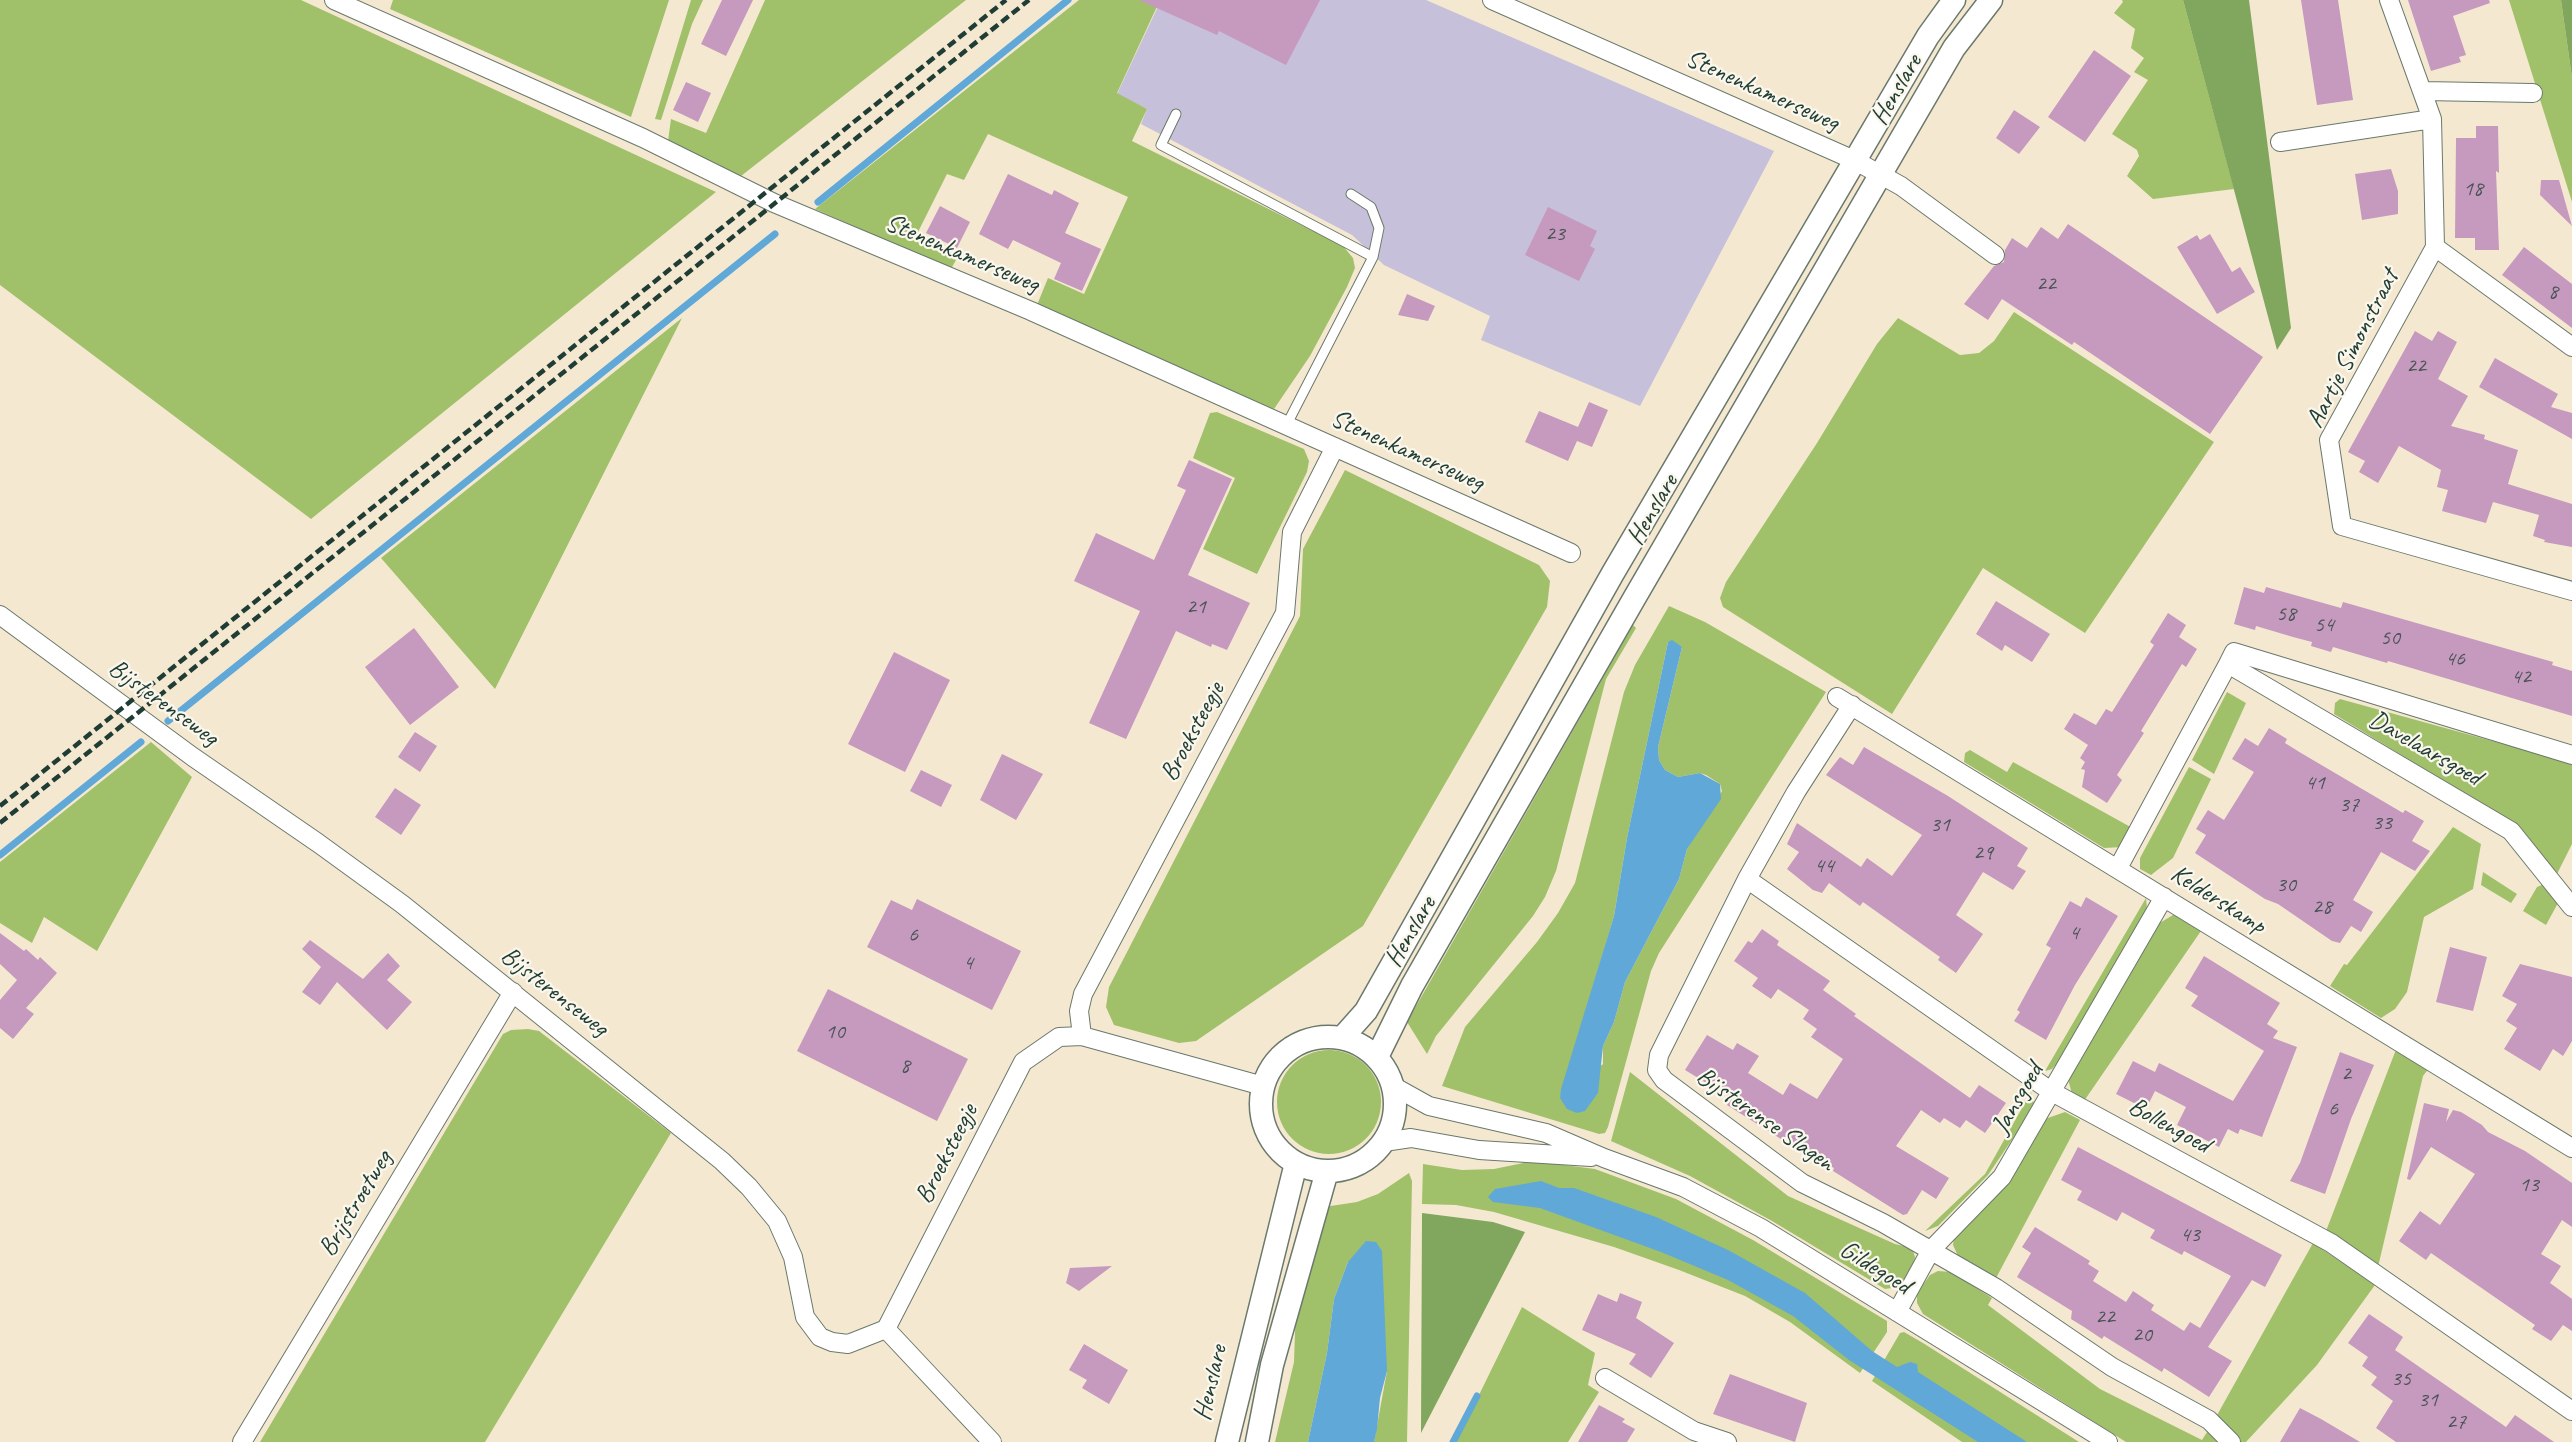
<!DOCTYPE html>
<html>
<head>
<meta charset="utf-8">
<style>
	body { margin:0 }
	canvas { display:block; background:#f5e8d1 }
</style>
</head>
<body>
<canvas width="2572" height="1442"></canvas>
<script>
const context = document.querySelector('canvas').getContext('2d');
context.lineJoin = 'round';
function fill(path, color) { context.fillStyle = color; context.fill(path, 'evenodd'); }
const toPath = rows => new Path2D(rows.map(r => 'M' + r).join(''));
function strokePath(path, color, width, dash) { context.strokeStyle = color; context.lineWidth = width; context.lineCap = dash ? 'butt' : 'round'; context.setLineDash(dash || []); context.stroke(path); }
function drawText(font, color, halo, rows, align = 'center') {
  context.font = font + ' Caveat,sans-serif'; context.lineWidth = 4.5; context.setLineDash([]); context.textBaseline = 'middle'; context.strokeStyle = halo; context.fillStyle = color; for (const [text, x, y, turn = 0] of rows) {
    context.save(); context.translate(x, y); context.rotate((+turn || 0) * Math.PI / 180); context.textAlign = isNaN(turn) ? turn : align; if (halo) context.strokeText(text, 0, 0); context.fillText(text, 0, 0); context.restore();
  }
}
fill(toPath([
	[1161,0,1426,0,1774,151,1640,406,1481,340,1490,316,1384,265,1352,235,1141,124,1147,109,1117,94]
]), '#c6c0da');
fill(toPath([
	[0,0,301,0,716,192,311,519,0,285],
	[393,0,669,0,631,117,390,9],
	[691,0,703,0,692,24,661,120,655,119],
	[765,0,966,0,741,176,668,141,671,119,706,133],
	[1079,0,1160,0,1117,93,1147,109,1132,141,1343,246,1353,258,1355,268,1347,287,1310,356,1274,409,1037,305,1048,278,1084,294,1128,197,988,134,964,180,947,174,914,240,956,260,951,269,815,209],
	[2122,0,2183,0,2234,189,2153,199,2127,176,2139,156,2137,150,2112,134,2148,80,2134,72,2144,58,2131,48,2135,29,2114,13,2123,2],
	[2509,0,2561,0,2572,78,2572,202],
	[2014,312,2214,442,2085,633,1983,568,1892,714,1723,607,1720,598,1726,582,1817,443,1877,344,1898,318,1960,355,1979,353,1994,341],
	[682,318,495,689,381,558],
	[1217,412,1304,449,1309,461,1307,472,1257,574,1203,549,1235,478,1193,458,1210,413],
	[1345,470,1539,565,1550,581,1547,607,1363,926,1196,1041,1179,1043,1114,1025,1106,1007,1109,987,1300,616,1303,549],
	[1669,606,1705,622,1826,692,1659,953,1651,971,1608,1127,1605,1133,1599,1134,1442,1086,1465,1027,1537,942,1558,913,1575,883,1624,692,1635,665],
	[1668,642,1682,647,1658,747,1659,760,1665,770,1678,777,1700,773,1706,775,1720,784,1722,791,1687,849,1679,879,1625,982,1614,1022,1603,1046,1603,1064,1560,1098,1614,916,1627,838],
	[1633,625,1636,628,1606,679,1556,871,1545,897,1533,916,1436,1036,1427,1054,1407,1022],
	[2227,692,2246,703,2214,774,2192,760],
	[2340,699,2572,763,2572,844,2557,874,2520,827,2334,714,2335,703],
	[151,742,192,777,97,951,44,917,32,943,0,923,0,862],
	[1970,750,2007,772,2013,762,2136,830,2123,847,2104,848,1964,762,1965,753],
	[2189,767,2211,779,2173,858,2151,875,2140,869,2140,858],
	[2453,827,2481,844,2473,889,2424,917,2407,992,2395,1009,2381,1018,2330,986,2344,964,2347,965],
	[2483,872,2517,894,2511,903,2481,885],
	[2544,884,2558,903,2546,925,2523,911,2537,887],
	[2146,898,2147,909,2058,1062,2052,1069,2045,1071],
	[2173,915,2179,915,2203,928,2084,1101,2072,1094,2068,1079,2158,924],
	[528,1029,539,1031,671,1133,485,1442,260,1442,503,1034,511,1030],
	[2397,1047,2430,1067,2423,1076,2378,1267,2326,1231],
	'1277 1102a52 52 0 1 1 104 0a52 52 0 1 1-104 0Z',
	[1630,1072,1788,1196,1895,1244,1912,1248,1915,1257,1913,1268,1907,1278,1899,1287,1885,1289,1772,1221,1690,1176,1611,1141],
	[2031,1092,2034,1104,2026,1119,1988,1175,1938,1226,1925,1231,1985,1174],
	[2065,1112,2080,1120,1995,1280,1958,1256,1953,1245,1954,1238,2045,1119],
	[1533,1161,1595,1169,1676,1199,1753,1240,1887,1321,1887,1332,1860,1373,1790,1322,1745,1296,1679,1270,1614,1247,1494,1212,1456,1205,1422,1204,1423,1164,1462,1170,1494,1169],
	[1409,1173,1412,1181,1407,1442,1374,1442,1387,1371,1348,1262,1334,1299,1327,1353,1308,1442,1275,1442,1294,1362,1296,1305,1324,1207,1357,1202,1378,1194],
	[2313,1243,2375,1285,2317,1365,2246,1442,2239,1442,2216,1417],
	[1938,1271,1951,1272,1992,1298,1988,1305,2100,1389,2202,1440,2209,1429,2222,1442,2126,1442,1923,1314,1917,1303,1917,1293,1930,1275],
	[1522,1307,1595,1353,1588,1385,1599,1392,1568,1442,1456,1442],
	[1904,1332,1923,1343,2079,1442,1962,1442,1872,1381,1900,1333]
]), '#a0c169');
fill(toPath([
	[2183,0,2249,0,2291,328,2277,350],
	[2561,0,2572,0,2572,78],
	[1422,1213,1493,1222,1525,1232,1421,1433]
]), '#80a75d');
fill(toPath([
	[1672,640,1682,647,1658,747,1659,760,1665,770,1678,777,1700,773,1720,784,1721,799,1687,849,1679,879,1625,982,1614,1022,1603,1046,1598,1093,1585,1111,1577,1113,1567,1109,1560,1098,1561,1089,1614,916,1627,838,1668,642],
	[1541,1181,1559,1188,1574,1188,1656,1217,1728,1250,1805,1293,1872,1351,1897,1367,1910,1362,1917,1364,1918,1372,2027,1442,1978,1442,1849,1360,1793,1316,1728,1280,1661,1252,1540,1208,1493,1202,1488,1197,1495,1189],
	[1366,1241,1376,1242,1382,1251,1387,1371,1380,1398,1377,1429,1374,1442,1308,1442,1327,1353,1334,1299,1348,1262]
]), '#60a8d7');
strokePath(toPath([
	[818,202,1068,0],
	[168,721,775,234],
	[0,855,141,742],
	[1453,1442,1477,1396]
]), '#60a8d7', 7);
fill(toPath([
	[722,0,753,0,726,56,701,44],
	[1139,0,1320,0,1286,65,1219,31,1217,35],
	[2301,0,2338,0,2353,100,2317,105],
	[2408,0,2489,0,2490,3,2453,16,2466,55,2459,57,2461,62,2431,71],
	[2094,50,2131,76,2085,142,2048,117],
	[686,82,711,93,698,122,673,110],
	[2014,110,2040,127,2019,154,1996,138],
	[2476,126,2498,126,2499,173,2496,171,2499,250,2475,250,2475,238,2455,238,2456,138,2476,138],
	[2391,169,2398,191,2398,214,2362,220,2355,174],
	[1008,174,1052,195,1054,190,1079,203,1065,233,1101,249,1082,291,1054,279,1061,263,1013,240,1008,249,979,234],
	[2541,180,2559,180,2572,226,2540,195],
	[940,206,970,222,957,248,926,233],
	[1548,207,1597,231,1590,246,1595,249,1579,281,1525,255],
	[2068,224,2263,357,2210,434,2074,342,2072,345,2002,299,1988,320,1964,304,1994,266,2004,262,2005,250,2012,238,2027,248,2041,227,2058,239],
	[2210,234,2232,272,2240,267,2255,292,2217,314,2177,247,2197,235,2200,240],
	[2524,247,2572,284,2572,328,2502,275],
	[1407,294,1435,306,1428,321,1398,315],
	[2415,331,2432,341,2438,331,2457,342,2438,379,2468,396,2451,426,2485,435,2484,439,2518,450,2508,484,2572,504,2572,547,2544,542,2545,540,2533,536,2539,515,2493,502,2486,523,2442,511,2448,490,2437,487,2441,470,2399,446,2378,483,2359,472,2365,461,2348,452],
	[2495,358,2558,394,2551,407,2572,413,2572,439,2479,387],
	[1589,402,1608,410,1592,447,1577,441,1568,461,1525,442,1539,411,1578,427],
	[1189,460,1232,479,1188,575,1250,603,1227,650,1212,644,1211,647,1176,631,1126,739,1089,723,1140,611,1074,581,1096,533,1154,560,1186,490,1177,486],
	[2244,587,2264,593,2266,587,2341,608,2343,602,2553,662,2552,665,2572,671,2572,716,2388,661,2387,663,2333,647,2331,652,2311,646,2312,642,2293,637,2256,626,2255,630,2234,624],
	[1996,601,2050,634,2032,662,2005,645,2002,651,1976,634],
	[2168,613,2186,625,2179,637,2197,649,2186,667,2182,664,2141,731,2144,733,2117,775,2122,780,2107,803,2082,787,2085,770,2081,769,2085,762,2080,758,2088,745,2064,729,2074,713,2096,725,2106,709,2112,712,2154,645,2150,642],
	[414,628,459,687,410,725,365,667],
	[894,652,950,680,905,772,848,744],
	[2269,728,2287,739,2285,743,2301,753,2403,813,2405,810,2424,821,2412,841,2430,851,2415,871,2381,852,2353,900,2373,912,2361,932,2351,926,2340,943,2332,941,2278,904,2265,899,2195,853,2206,835,2196,829,2208,810,2224,820,2254,772,2232,759,2245,738,2258,746],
	[415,732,437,746,420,772,398,757],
	[1864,747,1948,796,2028,848,2017,866,2026,871,2013,890,1983,872,1956,915,1983,934,1956,973,1938,960,1940,957,1863,902,1860,906,1829,883,1822,893,1813,890,1787,869,1799,852,1787,844,1797,823,1861,867,1867,858,1892,876,1922,835,1826,775,1840,757,1853,765],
	[1002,754,1043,774,1016,820,980,800],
	[921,770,952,785,941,807,910,791],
	[395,788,421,805,401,835,375,817],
	[2086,897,2118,916,2075,985,2046,1040,2014,1021,2020,1012,2017,1010,2051,948,2046,945,2070,901,2081,907],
	[917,899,1021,951,992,1010,867,947,891,900,912,910],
	[1762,929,1779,941,1777,945,1830,981,1823,990,1856,1014,1854,1016,1970,1098,1979,1085,2006,1103,1985,1133,1966,1120,1960,1128,1944,1118,1940,1123,1921,1110,1896,1146,1949,1178,1936,1199,1922,1190,1907,1214,1903,1215,1833,1171,1834,1168,1818,1159,1801,1148,1800,1151,1727,1105,1731,1098,1685,1070,1707,1035,1733,1050,1737,1043,1759,1056,1748,1073,1783,1095,1790,1083,1817,1099,1843,1059,1811,1037,1817,1029,1803,1019,1809,1010,1778,989,1771,999,1752,986,1758,978,1734,961,1748,941,1752,943],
	[0,933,24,951,26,949,38,960,40,957,57,973,26,1008,34,1014,13,1039,0,1028,0,1000,17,980,0,964],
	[310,940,363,979,388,953,400,966,387,980,412,1002,387,1030,337,982,320,1005,302,992,321,967,302,949],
	[2450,947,2487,957,2473,1011,2436,1002],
	[2204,956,2280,1003,2267,1024,2278,1031,2273,1038,2297,1047,2262,1137,2240,1129,2238,1134,2228,1129,2219,1147,2177,1125,2186,1107,2155,1091,2146,1109,2116,1094,2133,1061,2155,1072,2159,1063,2233,1101,2264,1051,2191,1006,2198,996,2185,988],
	[2520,964,2572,977,2572,1041,2563,1056,2553,1049,2540,1071,2504,1049,2517,1028,2506,1021,2517,1004,2502,996],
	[828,989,968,1059,937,1121,797,1051],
	[2340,1052,2374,1065,2351,1119,2325,1194,2290,1181,2300,1163],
	[2424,1103,2449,1109,2446,1122,2453,1110,2461,1112,2482,1125,2488,1132,2525,1151,2572,1183,2572,1227,2562,1220,2541,1254,2561,1266,2550,1283,2572,1299,2572,1331,2563,1325,2551,1341,2532,1329,2535,1325,2431,1253,2426,1260,2399,1241,2420,1211,2440,1225,2475,1174,2431,1147,2410,1180,2407,1179],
	[2078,1147,2282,1255,2265,1287,2252,1280,2208,1347,2232,1361,2209,1397,2164,1368,2162,1372,2104,1336,2102,1339,2084,1327,2071,1319,2072,1311,2017,1277,2031,1253,2022,1247,2035,1227,2090,1261,2088,1264,2099,1271,2093,1281,2126,1302,2133,1291,2154,1305,2151,1310,2184,1331,2190,1322,2200,1328,2231,1276,2184,1251,2182,1255,2150,1238,2155,1230,2122,1212,2117,1221,2077,1200,2082,1191,2061,1180],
	[1112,1266,1079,1291,1066,1283,1070,1268],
	[1620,1293,1642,1302,1636,1318,1674,1343,1651,1378,1629,1364,1636,1354,1582,1330,1598,1294,1617,1302],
	[2369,1314,2403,1337,2395,1350,2506,1427,2515,1415,2554,1442,2396,1442,2376,1428,2393,1401,2371,1385,2377,1377,2362,1366,2368,1357,2348,1343],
	[1084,1344,1128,1370,1109,1404,1082,1388,1087,1380,1069,1370],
	[1730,1374,1807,1403,1795,1442,1713,1414],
	[1599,1405,1625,1419,1622,1422,1635,1429,1627,1442,1578,1442],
	[2300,1408,2321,1419,2360,1442,2280,1442]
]), '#c699be');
const service = toPath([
	[1176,114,1161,145,1373,257],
	[1286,426,1373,257,1379,228,1371,207,1351,194]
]);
const minor = toPath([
	[334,0,643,138,774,203,1031,311,1571,553],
	[1492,0,1854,160,1901,186,1995,255],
	[2389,0,2432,119,2435,247,2572,347],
	[2423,91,2533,93],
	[2280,142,2432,119],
	[2435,247,2329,440,2342,526,2572,591],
	[0,615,193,757,318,843,402,904,722,1161,749,1187,777,1221,793,1257,805,1317,820,1337,832,1342,848,1344,886,1329],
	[1837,697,2572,1148],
	[1852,705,1796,792,1747,879,1659,1055,1657,1070,1664,1080,1802,1183,1883,1223,1996,1288,2112,1367,2209,1420,2231,1442],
	[2572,755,2234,652,2228,664,2511,831,2572,907],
	[2118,868,2228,664],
	[1747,879,2052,1092,2331,1243,2572,1411],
	[1263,1086,1082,1036,1079,1011,1083,994,1285,613,1292,532,1335,447],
	[1393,1086,1429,1106,1546,1133,1604,1158,1683,1187,1761,1228,2108,1442],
	[1384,1142,1411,1138,1479,1150,1591,1157],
	[1897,1312,1931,1250,2002,1177,2164,897],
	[886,1329,1023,1062,1059,1037,1082,1036],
	[886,1329,992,1442],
	[1605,1378,1694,1431,1727,1442],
	[242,1442,513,992]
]);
const tertiary = toPath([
	'1261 1104a67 67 0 1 1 134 0a67 67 0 1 1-134 0Z',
	[1342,1038,1366,1011,1613,573,1928,36,1954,0],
	[1377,1057,1412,986,1635,597,1954,48,1991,0],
	[1227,1442,1296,1163],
	[1257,1442,1272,1365,1327,1171]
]);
strokePath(service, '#6a796b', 11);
strokePath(minor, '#6a796b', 20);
strokePath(tertiary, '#6a796b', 25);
strokePath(service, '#fff', 9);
strokePath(minor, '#fff', 18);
strokePath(tertiary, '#fff', 22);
strokePath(toPath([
	[0,806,1006,0],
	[0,823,1029,0]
]), '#1f3d34', 4.5, [9, 4.5]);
drawText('22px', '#495456', null, [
	["18",2473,189],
	["23",1555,234],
	["22",2046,284],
	["8",2553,292],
	["22",2416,366],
	["21",1196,607],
	["58",2286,614],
	["54",2324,625],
	["50",2390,638],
	["46",2455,659],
	["42",2521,677],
	["41",2315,783],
	["37",2349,805],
	["33",2382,823],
	["31",1940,825],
	["29",1983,853],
	["44",1824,866],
	["30",2286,885],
	["28",2322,907],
	["4",2074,933],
	["6",913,935],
	["4",968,963],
	["10",835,1032],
	["8",905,1066],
	["2",2346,1074],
	["6",2333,1109],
	["13",2529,1185],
	["43",2190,1235],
	["22",2105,1317],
	["20",2142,1335],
	["35",2401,1379],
	["31",2428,1400],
	["27",2456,1422]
]);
drawText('26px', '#1f3d34', '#fbf7ec', [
	["Henslare",1897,90,-60],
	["Stenenkamerseweg",1762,91,24],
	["Stenenkamerseweg",962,254,23],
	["Aartje Simonstraat",2353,349,-63],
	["Stenenkamerseweg",1407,451,24],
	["Henslare",1653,510,-60],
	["Bijsterenseweg",163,703,36],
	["Broeksteegje",1193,732,-62],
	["Davelaarsgoed",2425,749,30],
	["Kelderskamp",2218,900,32],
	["Henslare",1411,932,-60],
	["Bijsterenseweg",554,992,38],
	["Jansgoed",2018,1099,-60],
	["Bijsterense Slagen",1765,1120,35],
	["Bollengoed",2169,1126,29],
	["Broeksteegje",947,1154,-63],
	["Brijstroetweg",356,1204,-59],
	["Gildegoed",1875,1268,32],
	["Henslare",1211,1383,-77]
]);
</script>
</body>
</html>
